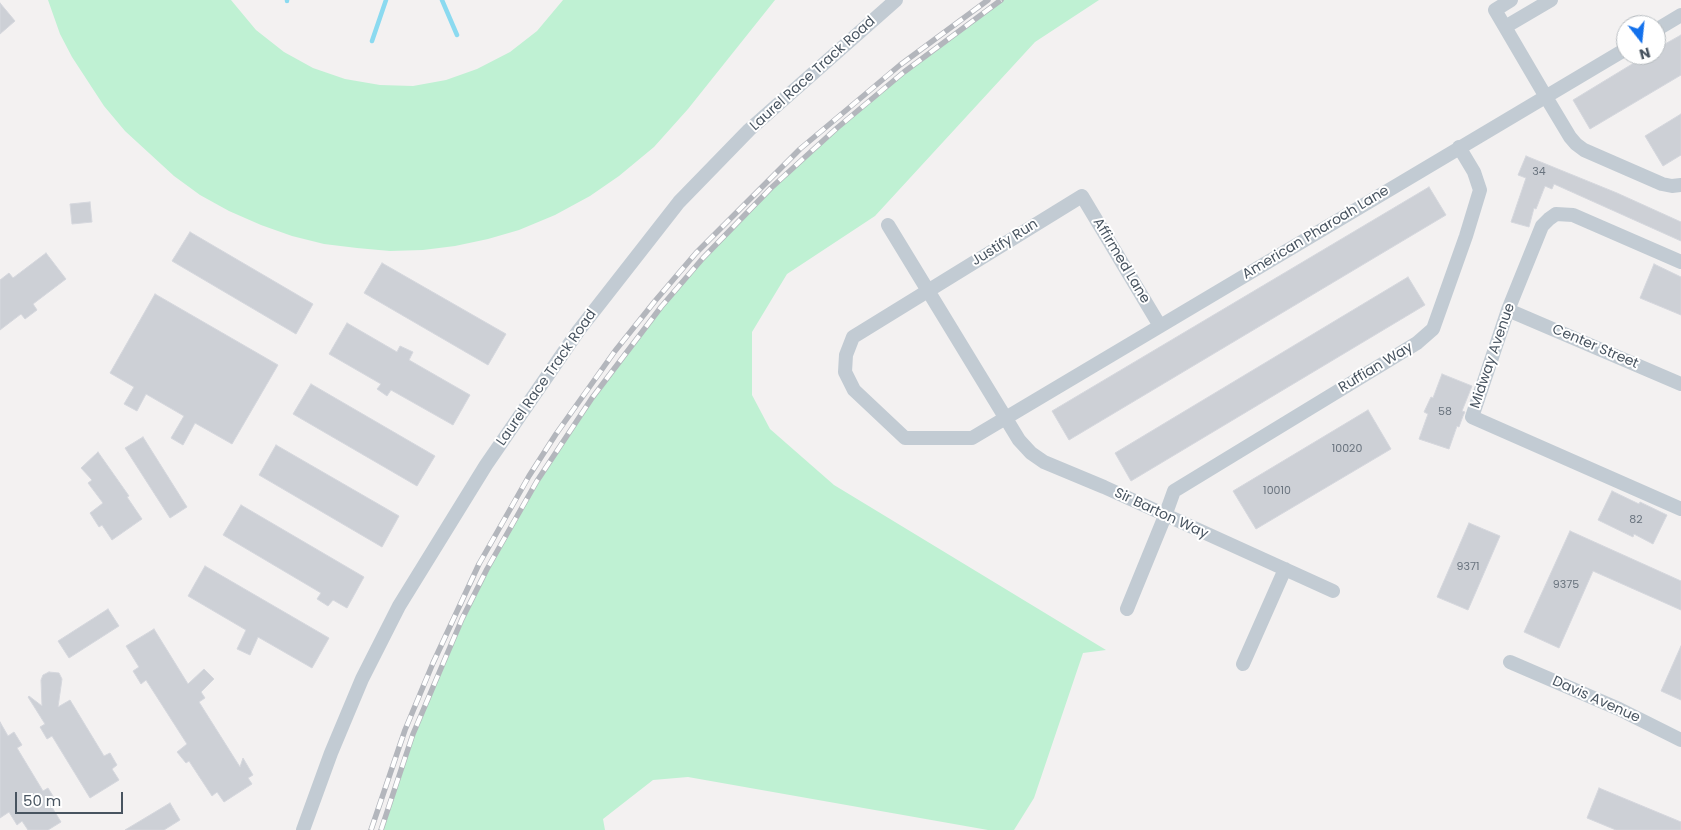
<!DOCTYPE html>
<html>
<head>
<meta charset="utf-8">
<style>
	body { margin:0 }
	#map { position:relative; width:1681px; height:830px; overflow:hidden; background:#f3f1f1; font-family:Poppins,sans-serif }
	canvas { display:block }
	.north { position:absolute; left:1616px; top:15px; width:50px; height:50px; box-sizing:border-box; background:#fff; border:1px solid #b6bbbf; border-radius:50%; rotate:164deg; font-size:14px; font-weight:700; line-height:20px; text-align:center; color:#485460 }
	.north::after { content:''; display:block; margin:auto; width:18px; height:22px; background:#1371ec; clip-path:polygon(50% 0,100% 100%,50% 72%,0 100%) }
	.scale { position:absolute; left:15px; top:792px; width:108px; height:22px; box-sizing:border-box; border:2px solid #485460; border-top:0; padding-left:6px; font-size:15px; line-height:18px; white-space:nowrap; color:#485460; -webkit-text-stroke:4px #fff; paint-order:stroke }
</style>
</head>
<body>
<div id="map">
<canvas width="1681" height="830"></canvas>
<div class="north">N</div>
<div class="scale">50 m</div>
</div>
<script>
const context = document.querySelector('canvas').getContext('2d');
context.lineJoin = 'round';
function fill(path, color) { context.fillStyle = color; context.fill(path, 'evenodd'); }
const toPath = rows => new Path2D(rows.map(r => 'M' + r).join(''));
function strokePath(path, color, width, dash) { context.strokeStyle = color; context.lineWidth = width; context.lineCap = dash ? 'butt' : 'round'; context.setLineDash(dash || []); context.stroke(path); }
function drawText(font, color, halo, rows, align = 'center') {
  context.font = font + ' Poppins,sans-serif'; context.lineWidth = 4; context.setLineDash([]); context.textBaseline = 'middle'; context.strokeStyle = halo; context.fillStyle = color; for (const [text, x, y, turn = 0] of rows) {
    context.save(); context.translate(x, y); context.rotate((+turn || 0) * Math.PI / 180); context.textAlign = isNaN(turn) ? turn : align; if (halo) context.strokeText(text, 0, 0); context.fillText(text, 0, 0); context.restore();
  }
}
fill(toPath([
	[48,0,231,0,256,30,284,52,313,68,345,79,380,85,413,86,446,80,477,69,510,52,537,31,563,0,775,0,688,109,654,147,619,176,590,196,555,215,519,230,488,239,455,246,423,250,390,251,357,248,324,244,292,236,261,225,229,211,200,195,174,176,125,131,104,106,72,57,60,34],
	[1001,0,1099,0,1035,42,875,216,787,274,752,332,752,395,770,429,834,485,1106,650,1083,653,1034,798,1014,830,988,830,688,777,653,780,603,819,605,830,381,830,413,734,487,569,564,439,622,357,703,258,771,188,837,128,904,72]
]), '#bff1d3');
strokePath(toPath([
	[287,0,287,1],
	[442,0,457,35],
	[372,41,386,0]
]), '#8bdaf0', 4.5);
const building = toPath([
	[0,3,15,21,0,34,0,3],
	[1681,35,1681,75,1590,129,1573,100,1647,55,1656,55,1656,49,1681,35],
	[1681,114,1681,155,1663,166,1645,136,1681,114],
	[1526,156,1617,193,1681,222,1681,241,1554,184,1552,189,1545,186,1536,209,1534,208,1529,227,1511,222,1526,178,1518,175,1526,156],
	[1429,187,1446,215,1069,440,1052,411,1429,187],
	[90,202,92,222,72,224,70,204,90,202],
	[190,232,313,304,296,334,172,261,190,232],
	[46,253,66,279,33,304,37,310,25,319,21,314,0,330,0,280,9,273,13,278,46,253],
	[382,263,506,334,488,365,364,293,382,263],
	[1654,264,1681,277,1681,315,1640,298,1654,264],
	[1408,277,1425,305,1131,481,1115,453,1408,277],
	[155,294,278,365,232,444,195,423,183,445,171,438,184,416,146,394,137,411,124,404,134,387,110,373,155,294],
	[347,323,397,352,400,346,413,352,409,360,470,395,453,425,391,390,387,396,377,389,381,384,329,354,347,323],
	[1442,374,1472,386,1462,411,1465,412,1463,416,1459,427,1457,426,1449,449,1419,439,1428,414,1424,412,1431,397,1433,398,1442,374],
	[311,384,435,456,417,486,293,414,311,384],
	[1368,410,1391,449,1256,529,1233,491,1368,410],
	[143,437,187,507,170,518,125,448,143,437],
	[276,445,399,516,382,547,259,475,276,445],
	[98,452,129,496,127,497,142,519,112,540,102,525,99,527,90,513,103,503,88,483,92,480,81,468,98,452],
	[1612,491,1639,504,1640,502,1667,515,1653,544,1634,534,1633,537,1598,520,1612,491],
	[241,505,364,577,347,608,333,600,328,606,317,599,321,593,223,535,241,505],
	[1469,523,1500,536,1468,610,1437,597,1469,523],
	[1570,531,1681,581,1681,610,1593,571,1559,648,1524,632,1570,531],
	[205,566,329,638,312,668,258,637,250,655,237,649,246,630,188,596,205,566],
	[108,609,119,626,69,658,58,641,108,609],
	[154,629,188,684,204,669,214,679,201,692,205,698,199,702,240,767,243,758,253,775,248,778,252,784,224,802,217,792,212,796,189,761,186,763,177,752,187,744,146,680,141,684,133,671,139,667,126,646,154,629],
	[1681,646,1681,700,1661,691,1681,646],
	[49,672,59,673,62,679,58,707,70,700,104,756,110,753,117,765,112,769,119,780,90,798,52,736,47,739,40,727,45,724,28,697,29,696,42,706,41,680,43,675,49,672],
	[0,722,8,736,14,732,22,745,17,748,43,791,48,788,56,801,50,804,61,822,48,830,28,830,22,821,17,825,9,812,0,818,0,722],
	[1599,788,1681,822,1681,830,1616,830,1587,818,1599,788],
	[170,803,180,820,164,830,125,830,170,803]
]);
fill(building, '#cdd0d6');
strokePath(building, '#d5d7dd', 1);
strokePath(toPath([
	[1511,0,1495,10,1546,97,1570,137,1576,144,1584,150,1662,184,1672,186,1681,185],
	[1505,27,1551,0],
	[1656,30,1681,15],
	[888,225,1019,440,1031,453,1044,462,1104,487,1333,591],
	[1681,262,1573,215,1556,214,1549,219,1542,226,1508,310,1472,417,1681,509],
	[1508,310,1681,384],
	[1160,326,1082,196,853,337,846,355,845,372,854,390,905,438,972,438,1626,49],
	[1127,609,1165,516,1174,491,1417,343,1433,329,1466,236,1480,190,1474,172,1459,147],
	[1510,662,1619,709,1681,740],
	[1243,664,1285,569],
	[303,830,331,753,362,679,399,606,486,465,579,330,679,202,749,130,896,0]
]), '#c2cbd3', 14);
const rail = toPath([
	[371,830,405,730,433,663,479,564,529,476,556,434,615,351,655,301,696,253,800,149,900,65,988,0],
	[381,830,413,734,462,619,487,569,537,481,592,398,661,307,703,258,771,188,837,128,904,72,1001,0]
]);
strokePath(rail, '#b3b6bc', 5.5);
strokePath(rail, '#fff', 4, [11]);
drawText('11px', '#69737e', null, [
	["34",1539,172],
	["58",1445,412],
	["10020",1347,449],
	["10010",1277,491],
	["82",1636,520],
	["9371",1468,567],
	["9375",1566,585]
]);
drawText('14px', '#485460', '#fff', [
	["Laurel Race Track Road",813,74,-42],
	["American Pharoah Lane",1316,233,-31],
	["Justify Run",1005,243,-32],
	["Affirmed Lane",1121,261,59],
	["Center Street",1595,347,23],
	["Midway Avenue",1493,356,-71],
	["Ruffian Way",1376,368,-31],
	["Laurel Race Track Road",547,378,-55],
	["Sir Barton Way",1161,514,25],
	["Davis Avenue",1596,700,24]
]);
</script>
</body>
</html>
